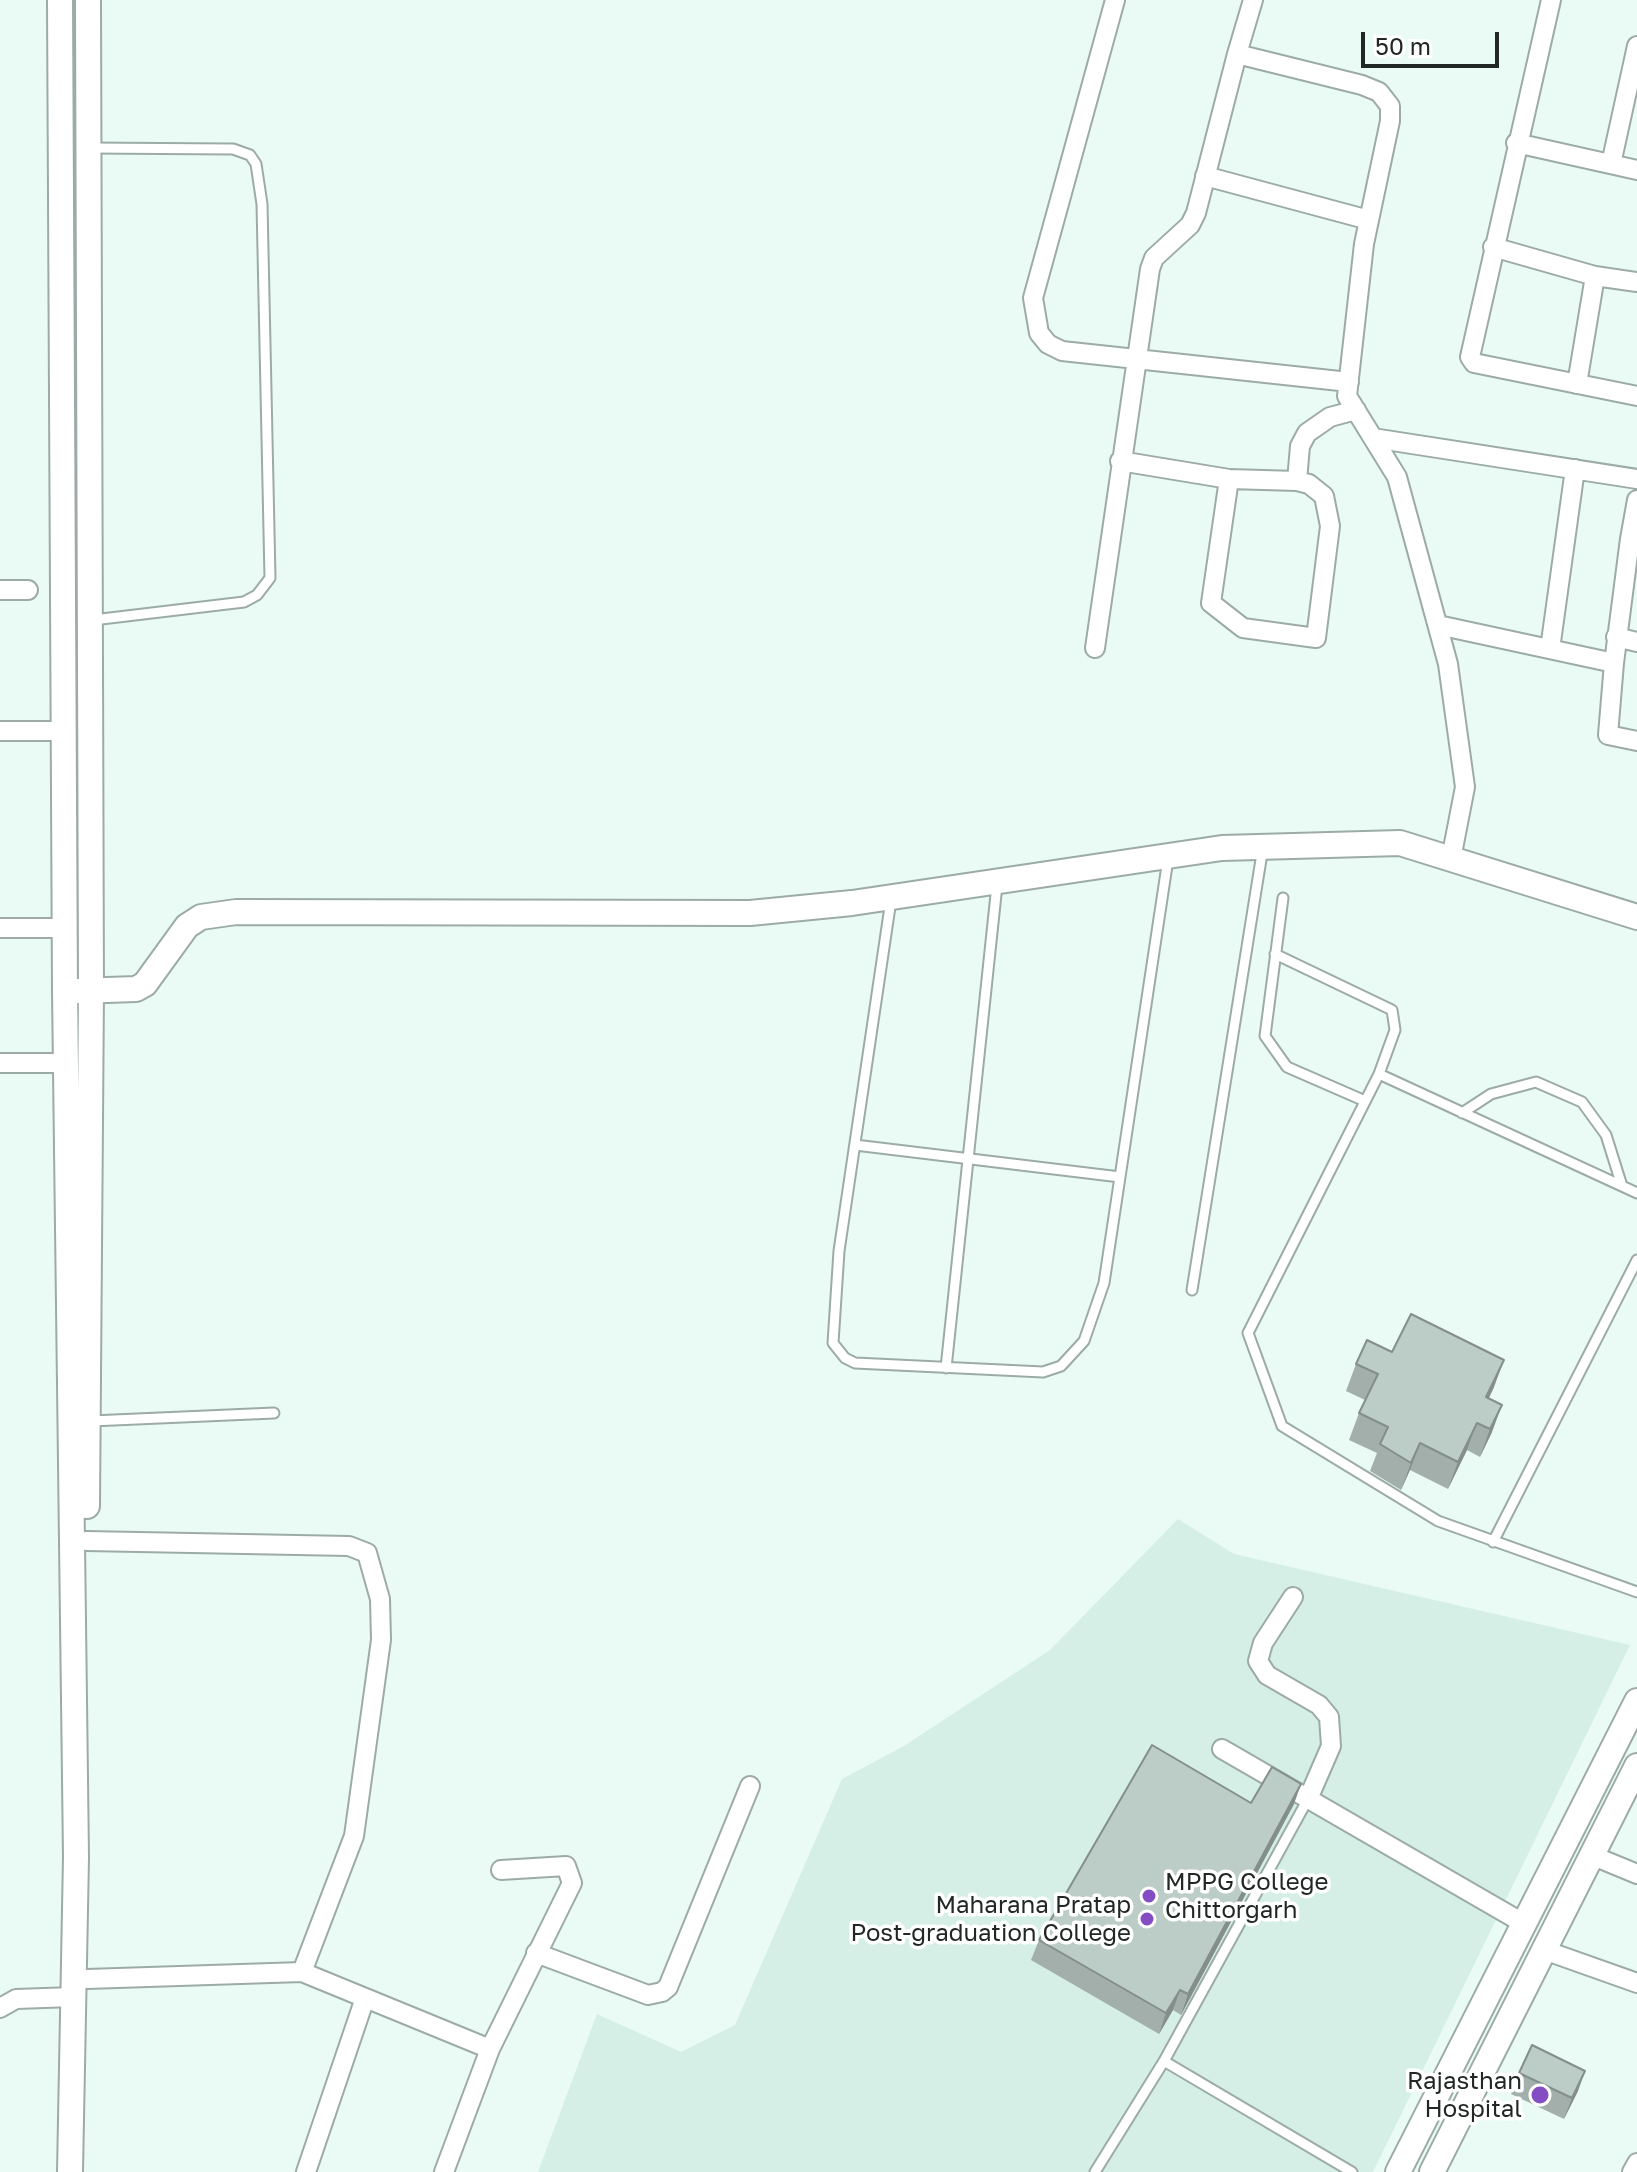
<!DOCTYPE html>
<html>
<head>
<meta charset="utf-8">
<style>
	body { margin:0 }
	#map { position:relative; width:1637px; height:2172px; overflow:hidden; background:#eafbf5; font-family:"Golos Text",sans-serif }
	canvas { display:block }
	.scale { position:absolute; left:1361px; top:32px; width:138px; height:36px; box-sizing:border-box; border:4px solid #212725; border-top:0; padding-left:10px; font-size:24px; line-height:28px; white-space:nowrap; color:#212725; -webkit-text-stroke:6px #fff; paint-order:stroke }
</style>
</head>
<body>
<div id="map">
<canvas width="1637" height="2172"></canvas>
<div class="scale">50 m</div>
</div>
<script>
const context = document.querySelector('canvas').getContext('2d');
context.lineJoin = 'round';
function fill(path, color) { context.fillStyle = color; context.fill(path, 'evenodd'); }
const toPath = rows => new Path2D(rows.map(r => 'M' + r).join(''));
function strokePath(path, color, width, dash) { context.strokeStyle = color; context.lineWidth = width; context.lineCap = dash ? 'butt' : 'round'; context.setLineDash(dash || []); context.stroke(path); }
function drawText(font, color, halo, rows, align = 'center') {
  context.font = font + ' "Golos Text",sans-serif'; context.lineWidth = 7; context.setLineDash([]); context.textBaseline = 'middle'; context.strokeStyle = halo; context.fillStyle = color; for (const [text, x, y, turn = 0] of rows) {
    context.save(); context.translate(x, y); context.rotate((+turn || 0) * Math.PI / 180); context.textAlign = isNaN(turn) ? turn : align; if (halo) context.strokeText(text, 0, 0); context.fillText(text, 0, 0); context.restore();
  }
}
fill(toPath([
	[1178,1519,1234,1554,1630,1645,1373,2172,538,2172,597,2014,681,2052,735,2025,842,1779,904,1746,1050,1650]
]), '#d5efe6');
const lane = toPath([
	[89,148,233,149,250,155,256,164,262,204,270,578,257,595,244,602,93,620],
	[1283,898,1265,1036,1287,1067,1365,1101],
	[891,900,839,1251,833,1343,845,1358,855,1363,1043,1372,1061,1366,1084,1341,1104,1283,1168,859],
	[1275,954,1392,1010,1395,1030,1379,1074],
	[1462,1113,1491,1094,1536,1082,1582,1102,1606,1135,1622,1186],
	[855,1145,1120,1177],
	[1637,1193,1379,1074,1248,1333,1282,1426,1438,1521,1637,1592],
	[1192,1290,1263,847],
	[946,1368,997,885],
	[91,1421,274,1413],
	[1493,1542,1637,1260],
	[1164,2061,1308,1799],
	[1095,2172,1164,2061,1352,2172]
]);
const street = toPath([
	[1115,0,1033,298,1039,333,1048,344,1062,351,1349,382],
	[1253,0,1237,54,1362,85,1379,92,1390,106,1390,121,1364,244,1347,396,1397,477,1448,664,1465,787,1451,859],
	[1551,0,1470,357,1474,363,1637,396],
	[1516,143,1637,170],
	[1611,164,1637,46],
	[1205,176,1369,220],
	[1493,247,1595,276],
	[1577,384,1595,276,1637,282],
	[1373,438,1637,479],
	[1120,461,1229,479,1211,603,1243,628,1316,638,1330,526,1324,496,1309,484,1297,481,1229,479],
	[1297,481,1300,446,1307,433,1330,417,1356,410],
	[1630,539,1637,500],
	[0,590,28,590],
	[1438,625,1614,663,1630,539,1637,540],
	[1616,637,1637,642],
	[1095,648,1150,269,1154,258,1190,225,1196,213,1237,54],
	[1550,649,1575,469],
	[1614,663,1608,735,1637,741],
	[0,731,64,731],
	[0,928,65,928],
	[0,1063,66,1063],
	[86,1541,349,1546,367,1553,380,1599,381,1640,354,1836,302,1972],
	[1293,1597,1263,1643,1258,1661,1267,1675,1319,1705,1329,1717,1331,1746,1308,1799],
	[1222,1749,1523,1923],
	[1591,1855,1637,1874],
	[1544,1950,1637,1983],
	[536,1953,648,1995,662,1992,668,1987,750,1786],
	[87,1979,302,1972,490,2049,444,2172],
	[0,2008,16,1999,73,1997],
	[490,2049,572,1883,566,1866,501,1870],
	[306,2172,365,1998],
	[1632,2172,1637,2163]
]);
const secondary = toPath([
	[60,0,65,991,76,1857,70,2172],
	[77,991,136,989,145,984,187,926,201,917,236,912,750,913,852,903,1222,848,1400,843,1637,917],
	[87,1506,91,991,88,0],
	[1398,2172,1637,1701],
	[1432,2172,1637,1766]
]);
strokePath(lane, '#9caba6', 13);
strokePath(street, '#9caba6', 22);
strokePath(secondary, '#9caba6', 28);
strokePath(lane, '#fff', 9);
strokePath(street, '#fff', 18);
strokePath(secondary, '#fff', 24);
fill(toPath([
	[1392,1352,1494,1387,1489,1398,1492,1432,1480,1457,1467,1450,1448,1489,1410,1470,1401,1490,1370,1471,1377,1453,1349,1440,1359,1413,1365,1400,1346,1391,1356,1364],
	[1251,1803,1294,1804,1181,2015,1173,2010,1159,2034,1031,1960,1039,1940],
	[1519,2073,1578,2091,1564,2119,1511,2094]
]), '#a2afab');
fill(toPath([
	[1504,1360,1494,1387,1476,1424,1467,1450,1448,1489,1458,1462,1486,1397],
	[1502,1405,1492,1432,1480,1457,1490,1429],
	[1420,1443,1410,1470,1401,1490,1411,1463],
	[1301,1784,1294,1804,1181,2015,1188,1994],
	[1180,1990,1173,2010,1159,2034,1166,2013],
	[1585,2071,1578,2091,1564,2119,1572,2098]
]), '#848f8b');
const building = toPath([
	[1411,1314,1504,1360,1486,1397,1502,1405,1490,1429,1477,1423,1458,1462,1420,1443,1411,1463,1380,1444,1388,1427,1359,1413,1378,1374,1356,1364,1367,1340,1392,1352,1411,1314],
	[1152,1745,1251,1803,1272,1767,1301,1784,1188,1994,1180,1990,1166,2013,1039,1940,1152,1745],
	[1532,2045,1585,2071,1572,2098,1519,2073,1532,2045]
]);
fill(building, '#bcccc7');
strokePath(building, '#848f8b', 2);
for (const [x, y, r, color] of [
	[1149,1896,8,"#844dc4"],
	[1147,1919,8,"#844dc4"],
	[1540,2095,10,"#844dc4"]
]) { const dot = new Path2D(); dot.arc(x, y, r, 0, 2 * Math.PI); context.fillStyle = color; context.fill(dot); strokePath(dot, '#fff', 3); }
drawText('24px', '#212725', '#fff', [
	["MPPG College",1165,1882,"left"],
	["Chittorgarh",1165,1910,"left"],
	["Maharana Pratap",1131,1905],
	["Post-graduation College",1131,1933],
	["Rajasthan",1522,2081],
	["Hospital",1522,2109]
], 'right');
</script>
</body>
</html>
